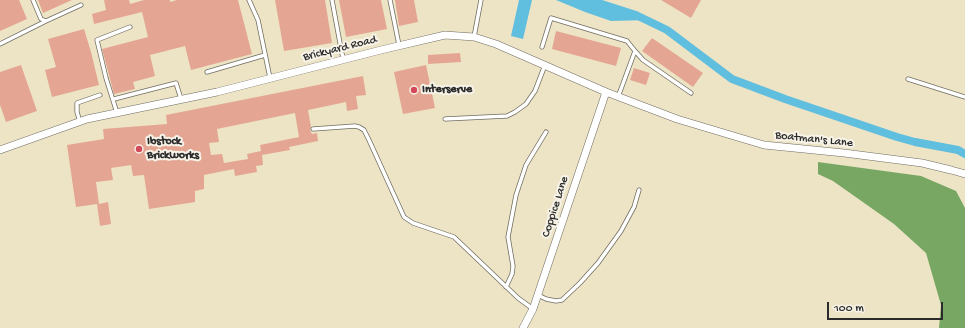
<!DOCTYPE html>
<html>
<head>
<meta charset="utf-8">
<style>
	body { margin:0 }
	#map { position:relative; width:965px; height:328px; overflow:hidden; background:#ede4c6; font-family:"Gochi Hand",sans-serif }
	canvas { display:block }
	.scale { position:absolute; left:827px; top:302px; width:116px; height:18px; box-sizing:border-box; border:2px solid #2b2b2b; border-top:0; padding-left:5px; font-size:12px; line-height:14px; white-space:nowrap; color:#2b2b2b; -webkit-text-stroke:3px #f7f3e8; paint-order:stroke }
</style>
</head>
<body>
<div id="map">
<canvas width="965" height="328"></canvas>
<div class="scale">100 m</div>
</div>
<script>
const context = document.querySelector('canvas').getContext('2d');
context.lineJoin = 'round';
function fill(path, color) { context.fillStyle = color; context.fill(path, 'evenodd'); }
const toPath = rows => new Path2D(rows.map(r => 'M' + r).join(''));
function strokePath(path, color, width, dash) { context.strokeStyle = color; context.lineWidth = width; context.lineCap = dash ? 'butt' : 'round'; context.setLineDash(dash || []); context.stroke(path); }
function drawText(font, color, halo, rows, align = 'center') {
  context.font = font + ' "Gochi Hand",sans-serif'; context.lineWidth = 4; context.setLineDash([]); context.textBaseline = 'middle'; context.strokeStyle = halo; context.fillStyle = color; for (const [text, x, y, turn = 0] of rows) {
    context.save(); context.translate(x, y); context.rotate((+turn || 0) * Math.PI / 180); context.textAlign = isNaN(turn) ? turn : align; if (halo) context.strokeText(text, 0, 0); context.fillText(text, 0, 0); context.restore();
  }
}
fill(toPath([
	[818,162,921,176,956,191,965,208,965,328,939,328,941,305,926,253,894,224,833,181,818,174]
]), '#77a762');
fill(toPath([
	[519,0,532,0,523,39,511,36],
	[556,0,589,0,636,15,648,20,611,21,585,12]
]), '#60bede');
strokePath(toPath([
	[589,0,636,15,667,30,732,79,785,99,897,137,915,142,958,150,965,154]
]), '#60bede', 8);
fill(toPath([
	[0,0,19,0,27,19,0,31],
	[38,0,72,0,43,13],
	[104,0,129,0,130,4,144,0,170,0,170,2,177,0,238,0,252,54,191,70,185,46,150,55,155,76,133,82,135,89,114,94,102,49,148,37,142,12,94,24,92,14,106,10],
	[275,0,325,0,332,43,284,51],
	[339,0,381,0,387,29,346,37],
	[395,0,414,0,418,22,399,26],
	[661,0,701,0,691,18],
	[84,29,91,52,99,85,52,97,45,70,56,67,48,39],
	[556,31,621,48,616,66,552,49],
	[652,38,703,73,693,87,642,51],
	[460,53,461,62,428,64,428,55],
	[21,65,37,111,6,122,0,105,0,72],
	[426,65,435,108,403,114,394,72],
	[634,68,650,73,646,85,630,80],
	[363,76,366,95,356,96,358,109,347,111,346,102,308,110,311,127,310,130,312,134,317,133,318,141,289,147,290,150,262,155,263,165,256,166,257,172,235,176,234,169,204,175,204,189,195,191,195,202,149,209,144,175,133,176,131,165,111,168,113,180,96,182,99,204,108,202,111,224,100,226,97,204,76,207,67,145,104,139,103,129,167,124,166,115],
	[295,113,299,137,260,145,261,151,247,154,248,159,224,163,222,154,211,155,209,143,219,142,217,129]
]), '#e4a693');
const lane = toPath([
	[33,0,41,19,46,21,81,5],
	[249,0,258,20,270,78],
	[332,0,342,54,344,59],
	[390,0,399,45],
	[474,37,481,0],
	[0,44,46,21],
	[542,47,551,18,627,41,635,51,618,97],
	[635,51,643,60,691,93],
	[207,72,265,55],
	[908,79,965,97],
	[114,99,176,83,181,99],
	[117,113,106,78,97,40,130,27],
	[445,119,507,116,515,112,526,104,535,91,545,65],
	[80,122,77,112,77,103,100,95],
	[313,129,355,126,359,127,364,130,369,140,404,217,413,223,454,237,518,298,533,309],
	[506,287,512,274,513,266,508,237,516,195,526,165,546,132],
	[538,295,546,299,556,301,562,300,580,283,598,263,621,231,634,207,639,190]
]);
const street = toPath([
	[0,150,87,119,217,92,381,50,445,35,474,37,496,44,606,92,677,119,764,145,844,153,922,163,951,170,965,174],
	[523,328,533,309,606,92]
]);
strokePath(lane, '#6f6c61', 5);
strokePath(street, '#6f6c61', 8);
strokePath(lane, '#fff', 3.5);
strokePath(street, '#fff', 7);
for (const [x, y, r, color] of [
	[414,90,4,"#d1495b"],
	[139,149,4,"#d1495b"]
]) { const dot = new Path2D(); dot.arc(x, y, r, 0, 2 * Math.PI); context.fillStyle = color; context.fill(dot); strokePath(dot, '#f7f3e8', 1.5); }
drawText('12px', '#2b2b2b', '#f7f3e8', [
	["Brickyard Road",340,49,-14],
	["Boatman's Lane",814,140,6],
	["Coppice Lane",556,207,-72]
]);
drawText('bold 12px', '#2b2b2b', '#f7f3e8', [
	["Interserve",422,90],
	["Ibstock",147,142],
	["Brickworks",147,156]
], 'left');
</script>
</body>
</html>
